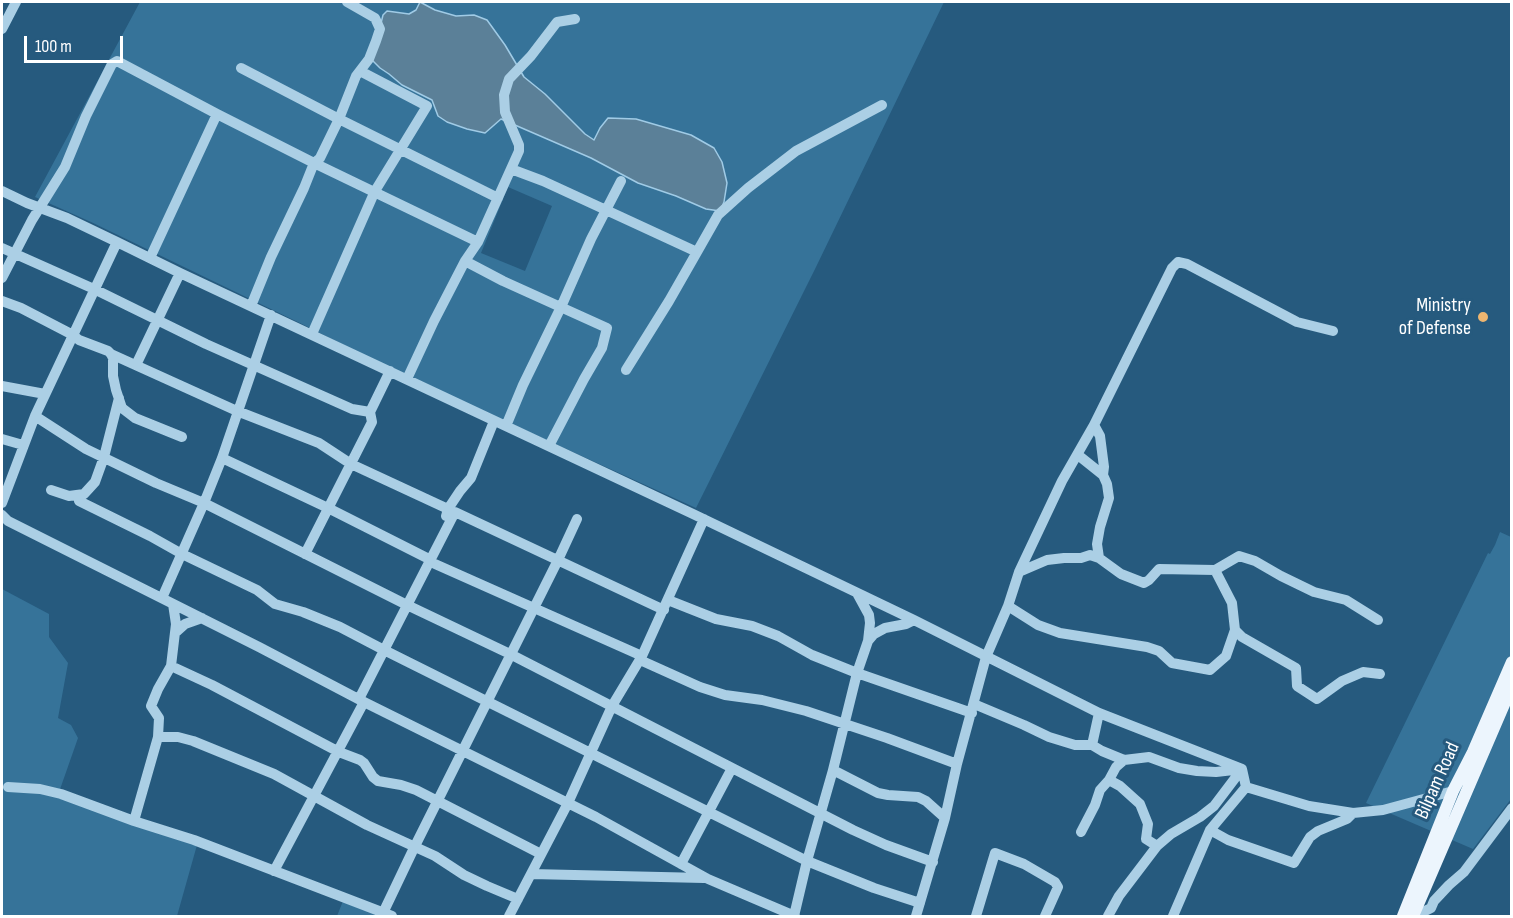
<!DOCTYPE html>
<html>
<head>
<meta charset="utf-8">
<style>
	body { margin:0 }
	#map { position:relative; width:1513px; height:918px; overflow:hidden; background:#265a7e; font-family:"Sofia Sans Condensed",sans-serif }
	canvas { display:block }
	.frame { position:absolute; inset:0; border:3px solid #fff; pointer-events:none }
	.scale { position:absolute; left:24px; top:36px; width:99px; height:27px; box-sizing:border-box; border:3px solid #fff; border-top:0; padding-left:8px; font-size:18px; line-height:21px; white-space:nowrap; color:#fff; -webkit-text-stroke:4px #265a7e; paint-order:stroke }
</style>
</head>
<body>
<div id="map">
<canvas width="1513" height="918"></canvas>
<div class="frame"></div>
<div class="scale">100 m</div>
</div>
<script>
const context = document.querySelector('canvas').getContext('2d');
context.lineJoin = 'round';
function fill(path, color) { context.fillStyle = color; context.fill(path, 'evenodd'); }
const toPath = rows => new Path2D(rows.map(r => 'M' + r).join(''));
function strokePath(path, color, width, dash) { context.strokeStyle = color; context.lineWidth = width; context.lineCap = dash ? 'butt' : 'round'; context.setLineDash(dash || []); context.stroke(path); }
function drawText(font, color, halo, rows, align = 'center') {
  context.font = font + ' "Sofia Sans Condensed",sans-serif'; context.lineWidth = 6; context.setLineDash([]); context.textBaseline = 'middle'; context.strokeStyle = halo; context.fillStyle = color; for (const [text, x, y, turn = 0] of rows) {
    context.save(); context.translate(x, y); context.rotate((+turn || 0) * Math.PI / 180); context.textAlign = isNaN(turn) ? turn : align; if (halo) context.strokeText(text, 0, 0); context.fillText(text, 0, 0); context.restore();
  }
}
fill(toPath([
	[140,2,420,2,416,10,409,14,387,11,383,15,382,22,380,68,389,74,402,85,432,100,485,133,500,119,591,158,638,183,676,196,707,209,691,135,636,119,608,118,600,128,594,140,585,134,545,94,524,77,505,45,474,15,456,16,435,10,421,2,944,2,816,267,696,508,397,372,306,326,91,222,35,197],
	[508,187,552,206,525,271,481,253],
	[1500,532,1511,537,1511,799,1473,849,1366,803,1488,553,1490,554,1495,545],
	[2,589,49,614,49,637,68,663,58,718,71,725,78,738,58,795,197,845,177,916,2,916],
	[343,901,383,916,337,916]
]), '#367399');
const water = toPath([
	[420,2,435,10,456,16,474,15,487,20,505,45,524,77,545,94,585,134,594,140,600,128,608,118,636,119,691,135,714,148,722,162,727,183,724,202,720,211,706,209,676,196,638,183,591,158,501,119,485,133,467,129,447,122,438,116,432,100,402,85,389,74,380,68,372,60,383,15,387,11,409,14,416,10,420,2]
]);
fill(water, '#5b8098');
strokePath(water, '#a0cbe6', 1.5);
strokePath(toPath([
	[2,29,16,2],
	[241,68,339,119,498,198],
	[511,169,543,181,606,210,697,252,718,215,748,188,796,151,882,105],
	[2,191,27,203,67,218,117,242,180,273,693,514,914,620,1099,713,1242,769,1246,787,1309,806,1353,813,1383,810,1453,791],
	[2,248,94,289,206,344,352,409,370,412],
	[150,258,217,114],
	[465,261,503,281,607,328,602,348,584,379,549,446],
	[2,278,32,220,65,167,86,116,112,64,117,61,217,114,314,163,478,242],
	[2,301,21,308,73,335,79,340,108,351,111,354,113,358,113,376,116,390,122,408,135,418,182,437],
	[251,306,271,257,304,188,314,163,320,158,339,119,356,76,369,59,376,41,380,29,375,18,347,2],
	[312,334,375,191,427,106,360,71],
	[111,354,237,411,319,443,351,464,448,509],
	[136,365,180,273],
	[626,370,669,301,697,252],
	[407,379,434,321,465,261,478,242,519,151,519,145,505,112,504,95,509,79,531,56,557,22,575,19],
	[2,386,45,394],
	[35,416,86,449,156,483,204,503,407,605,510,654,853,830,886,845,933,862],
	[1094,425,1100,436,1104,467,1103,475],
	[506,426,523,385,561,307,591,239,621,181],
	[2,439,23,445],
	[1078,455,1103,475,1107,484,1109,498,1100,527,1097,544,1099,558],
	[222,458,328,508,431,560],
	[51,490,69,496,84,494,95,482,104,457,119,398],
	[79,501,150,536,182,554,257,590,275,604,303,612,340,627,384,650,807,861,874,888,920,903],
	[2,503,35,416,117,242],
	[2,515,8,521,259,647,364,702,596,817,708,879,795,916],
	[446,516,448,509,460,491,471,478,494,421],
	[305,554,372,422,370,412,390,371],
	[435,564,642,656],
	[1019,572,1047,560,1064,558,1081,558,1090,555,1099,558,1121,574,1144,583,1149,580,1159,569,1215,570,1239,556,1255,561,1281,576,1314,592,1346,600,1378,620],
	[857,593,869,615,870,623,868,641],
	[162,598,204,503,222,458,271,315],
	[668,600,716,619,752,626,778,636,812,655,857,673,972,713],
	[1008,606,1038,625,1060,633,1147,647,1159,651,1172,663,1210,670,1226,656,1235,630,1232,603,1215,570],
	[1235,630,1242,637,1296,668,1297,686,1317,699,1342,681,1363,672,1380,674],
	[175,633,185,624,202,618],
	[640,660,700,687,725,695,762,700,806,711,887,738,957,764],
	[171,666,212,685,339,752,360,760,364,763,373,777,378,781,401,785,416,790,541,854],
	[359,699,455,512,664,610],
	[974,704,1024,725,1049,737,1075,745,1092,745,1099,713],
	[158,737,178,737,193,741,274,774,367,825,435,856,464,875,487,886,518,899],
	[1092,745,1102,751,1124,760],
	[833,770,878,793,888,795,918,797,926,801,945,818],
	[1109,780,1120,786,1140,804,1148,824,1146,839,1157,846],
	[8,787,40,789,61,794,134,821,194,840,392,916],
	[134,821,158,737,159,718,151,706,158,689,171,666,176,624,173,604],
	[1210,830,1228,840,1294,863,1310,837,1318,831,1347,819,1353,813],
	[1081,832,1095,805,1100,790,1109,780,1116,767,1124,760,1149,757,1179,768,1197,771,1216,772,1242,769,1214,806,1200,817,1171,834,1157,846,1119,896,1108,916],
	[681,864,732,768],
	[274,871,364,702],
	[531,874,704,878],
	[383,913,414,848,558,560,577,519],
	[509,916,568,803,612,706,642,656,704,519],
	[794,916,807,861,833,770,857,673,868,641,874,634,885,628,906,624,914,620],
	[916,916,945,818,957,764,986,657,1008,606,1019,572,1062,481,1094,425,1172,268,1178,262,1187,264,1297,322,1333,331],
	[976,916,995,853,1024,864,1055,882,1058,887,1045,916],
	[1173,916,1210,830,1246,787],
	[1415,916,1431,908,1434,901,1449,885,1464,872,1512,808]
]), '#abcfe5', 10);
strokePath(toPath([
	[1403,916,1453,791,1473,752,1512,662],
	[1413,916,1512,686]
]), '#ecf5fd', 12);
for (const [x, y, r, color] of [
	[1483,317,6,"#eeb670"]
]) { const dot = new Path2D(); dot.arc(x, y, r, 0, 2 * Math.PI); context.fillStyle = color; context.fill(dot); strokePath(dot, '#265a7e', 2); }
drawText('20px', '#fff', '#265a7e', [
	["Ministry",1471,306],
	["of Defense",1471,329]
], 'right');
drawText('20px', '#fff', '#265a7e', [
	["Bilpam Road",1438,781,-66]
]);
</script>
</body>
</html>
